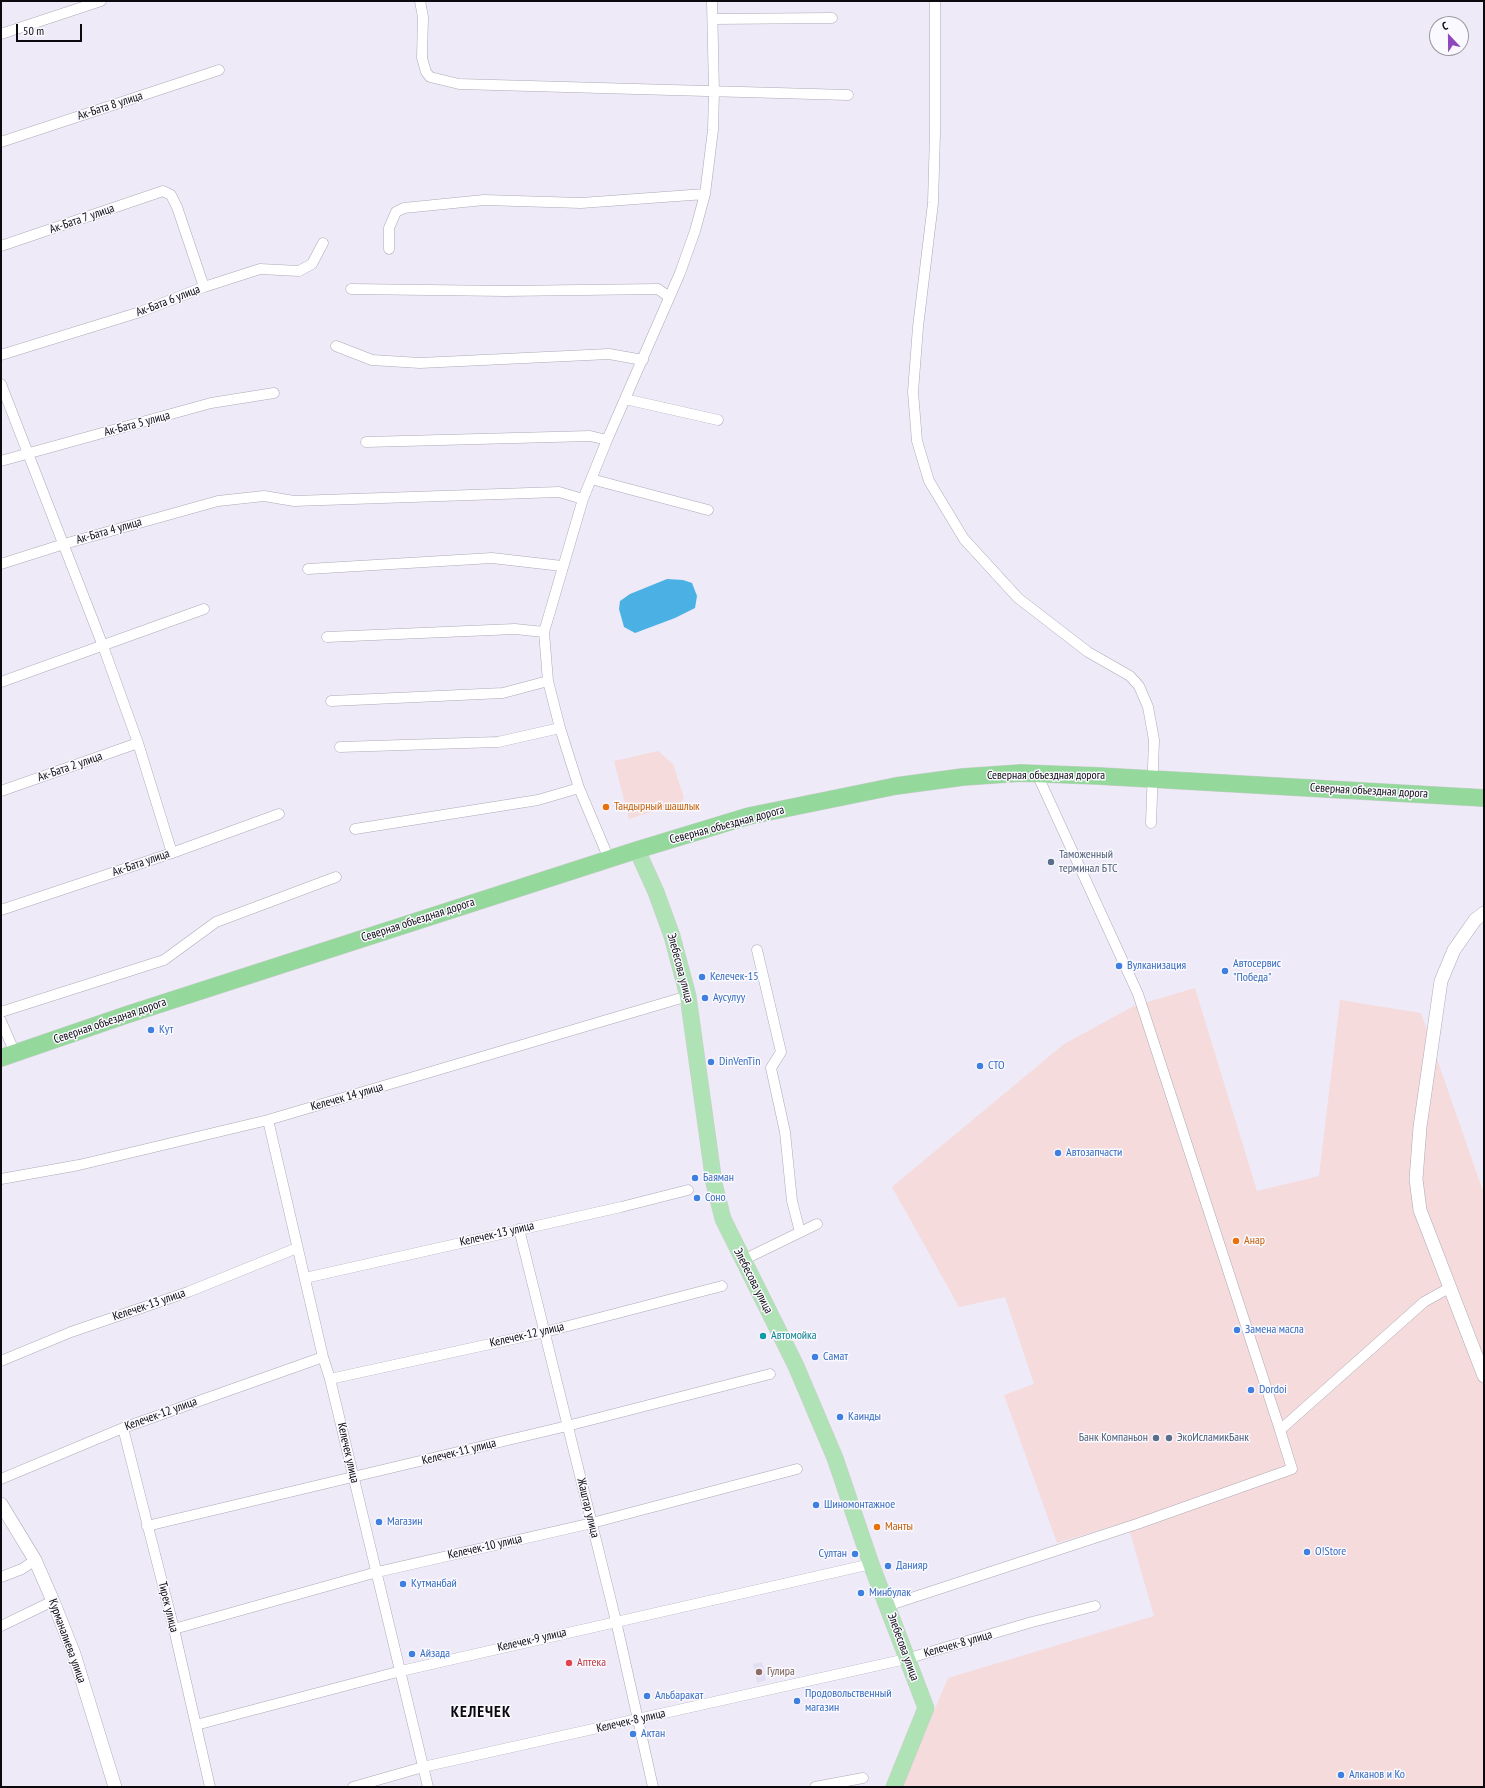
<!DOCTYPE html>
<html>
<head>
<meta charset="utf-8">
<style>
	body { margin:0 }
	#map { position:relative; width:1485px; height:1788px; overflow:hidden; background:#eeeaf8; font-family:"PT Sans Narrow",sans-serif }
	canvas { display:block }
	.frame { position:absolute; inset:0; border:2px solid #0c0a0f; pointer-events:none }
	.north { position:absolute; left:1429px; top:16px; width:40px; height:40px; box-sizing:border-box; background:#faf9ff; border:1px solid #9b999f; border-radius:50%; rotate:338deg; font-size:11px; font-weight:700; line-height:16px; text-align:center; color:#0c0a0f }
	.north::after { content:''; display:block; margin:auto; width:14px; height:18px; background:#8d48bb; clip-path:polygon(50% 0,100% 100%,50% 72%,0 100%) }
	.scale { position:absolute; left:16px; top:24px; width:66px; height:18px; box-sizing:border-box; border:2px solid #0c0a0f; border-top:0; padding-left:5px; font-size:12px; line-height:14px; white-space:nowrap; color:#0c0a0f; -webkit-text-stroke:3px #faf9ff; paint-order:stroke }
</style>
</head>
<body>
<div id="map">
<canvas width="1485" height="1788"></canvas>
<div class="frame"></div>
<div class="north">С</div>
<div class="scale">50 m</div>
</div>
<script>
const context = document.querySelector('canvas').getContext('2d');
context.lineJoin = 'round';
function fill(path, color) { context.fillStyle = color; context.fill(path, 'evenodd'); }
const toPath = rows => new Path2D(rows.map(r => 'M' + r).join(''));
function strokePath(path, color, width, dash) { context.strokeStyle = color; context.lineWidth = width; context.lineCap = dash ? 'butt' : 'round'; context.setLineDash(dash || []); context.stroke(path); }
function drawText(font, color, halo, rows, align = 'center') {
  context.font = font + ' "PT Sans Narrow",sans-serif'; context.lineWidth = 3; context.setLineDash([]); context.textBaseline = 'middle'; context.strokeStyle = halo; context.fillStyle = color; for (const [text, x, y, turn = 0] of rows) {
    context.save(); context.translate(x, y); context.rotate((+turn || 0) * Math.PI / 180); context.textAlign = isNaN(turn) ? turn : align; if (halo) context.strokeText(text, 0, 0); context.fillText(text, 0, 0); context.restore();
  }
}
fill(toPath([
	[658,751,673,764,684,798,680,803,629,819,614,761],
	[1195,988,1257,1191,1319,1176,1340,1000,1421,1013,1484,1194,1484,1787,902,1787,948,1678,1154,1616,1127,1522,1057,1543,1004,1395,1034,1384,1005,1297,959,1307,892,1187,1064,1044,1134,1006]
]), '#f6dbdc');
fill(toPath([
	[762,1662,766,1680,757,1683,753,1664]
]), '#e4def3');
fill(toPath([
	[667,579,683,580,692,583,697,596,695,608,675,618,635,633,624,627,619,609,620,601,630,594]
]), '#4bb1e5');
const minor = toPath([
	[420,1,423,17,422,58,426,72,430,77,459,84,848,95],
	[935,1,935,133,933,203,918,327,913,392,917,441,929,481,964,539,1018,598,1088,652,1130,676,1139,686,1148,707,1154,740,1151,823],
	[713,19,832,18],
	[1,34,101,1],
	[1,142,219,70],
	[1,246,163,191,171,195,177,207,204,287],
	[389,249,389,228,396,212,404,208,484,200,581,203,705,194],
	[351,289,505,291,658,289,669,297],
	[336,346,372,360,420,363,609,354,643,360],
	[1,355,140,312,204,287,260,269,299,271,312,264,323,243],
	[1,384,103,646,138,743,172,853],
	[625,399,718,420],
	[366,442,590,436,607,440],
	[1,461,211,403,274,393],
	[591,479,708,510],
	[1,564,64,544,218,501,264,496,294,501,559,492,583,499],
	[308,569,492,558,562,566],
	[327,637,515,629,544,632],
	[1,682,204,609],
	[331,701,503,693,548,681],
	[340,747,498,742,560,728],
	[1037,774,1138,994,1280,1430],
	[1,791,138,743],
	[355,829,538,800,579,788],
	[609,859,579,788,560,728,548,681,544,632,583,499,607,440,680,273,695,231,705,194,713,130,714,92,712,1],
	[1,910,172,853,279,814],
	[757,950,781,1052,771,1068,785,1132,792,1201,800,1232],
	[1,1012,164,960,216,922,336,877],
	[1,1021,15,1053],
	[268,1120,323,1357,330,1379,428,1787],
	[1,1179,79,1165,268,1120,688,996],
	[519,1229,616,1621,653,1787],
	[743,1260,817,1224],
	[305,1278,621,1207,688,1190],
	[1,1361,71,1332,188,1292,297,1248],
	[330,1379,545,1332,722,1286],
	[123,1428,174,1629,210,1787],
	[1,1479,123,1428,323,1357],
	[147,1526,567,1426,770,1374],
	[1,1577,22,1569,35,1560],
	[887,1606,1137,1524,1292,1469,1280,1430,1424,1302,1449,1288],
	[1,1626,53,1601],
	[174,1629,377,1572,592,1523,797,1469],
	[196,1725,401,1671,871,1564],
	[353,1787,423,1767,906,1659,1032,1622,1095,1606],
	[815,1787,863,1778]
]);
const tertiary = toPath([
	[1484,913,1475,920,1454,950,1441,981,1420,1127,1416,1179,1420,1210,1484,1376],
	[1,1504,35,1560,53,1601,74,1654,115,1787]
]);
const primary = toPath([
	[637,850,656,892,672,936,688,996,714,1183,723,1219,796,1366,835,1458,871,1564,926,1708,894,1787]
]);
const trunk = toPath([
	[1,1058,126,1015,637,850,749,816,896,786,963,777,1021,773,1099,776,1484,798]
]);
strokePath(minor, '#ada9b6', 11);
strokePath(tertiary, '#ada9b6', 14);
strokePath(primary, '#cececf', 17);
strokePath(trunk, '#cececf', 18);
strokePath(minor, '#fff', 10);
strokePath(tertiary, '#fff', 13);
strokePath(primary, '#afe2b5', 16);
strokePath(trunk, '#94d89c', 17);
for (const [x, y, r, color] of [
	[606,807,4,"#e8710a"],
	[1051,862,4,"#5c6f8a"],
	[1119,966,4,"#3f7fe0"],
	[1225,971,4,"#3f7fe0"],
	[702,977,4,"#3f7fe0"],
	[705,998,4,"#3f7fe0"],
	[151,1030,4,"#3f7fe0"],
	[711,1062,4,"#3f7fe0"],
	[980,1066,4,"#3f7fe0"],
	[1058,1153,4,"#3f7fe0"],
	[695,1178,4,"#3f7fe0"],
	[697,1198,4,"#3f7fe0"],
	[1236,1241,4,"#e8710a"],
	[1237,1330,4,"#3f7fe0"],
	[763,1336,4,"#0f9aa8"],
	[815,1357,4,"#3f7fe0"],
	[1251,1390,4,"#3f7fe0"],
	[840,1417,4,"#3f7fe0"],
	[1156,1438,4,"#5c6f8a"],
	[1169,1438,4,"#5c6f8a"],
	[816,1505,4,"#3f7fe0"],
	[379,1522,4,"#3f7fe0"],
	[877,1527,4,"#e8710a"],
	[1307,1552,4,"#3f7fe0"],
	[855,1554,4,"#3f7fe0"],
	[888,1566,4,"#3f7fe0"],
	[403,1584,4,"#3f7fe0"],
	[861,1593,4,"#3f7fe0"],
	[412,1654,4,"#3f7fe0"],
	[569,1663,4,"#e0444e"],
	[759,1672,4,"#8d6e63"],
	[647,1696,4,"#3f7fe0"],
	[797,1701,4,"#3f7fe0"],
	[633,1734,4,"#3f7fe0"],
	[1341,1775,4,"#3f7fe0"]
]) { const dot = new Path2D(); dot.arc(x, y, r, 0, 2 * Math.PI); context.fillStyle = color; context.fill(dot); strokePath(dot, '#faf9ff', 1.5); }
drawText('12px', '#0c0a0f', '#faf9ff', [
	["Ак-Бата 8 улица",110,106,-18],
	["Ак-Бата 7 улица",82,219,-19],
	["Ак-Бата 6 улица",168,301,-21],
	["Ак-Бата 5 улица",137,424,-15],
	["Ак-Бата 4 улица",109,531,-16],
	["Ак-Бата 2 улица",70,767,-19],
	["Северная объездная дорога",1046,776],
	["Северная объездная дорога",1369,791,3],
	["Северная объездная дорога",727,825,-15],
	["Ак-Бата улица",141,863,-19],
	["Северная объездная дорога",418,920,-18],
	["Элебесова улица",680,968,75],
	["Северная объездная дорога",110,1021,-19],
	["Келечек 14 улица",347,1097,-16],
	["Келечек-13 улица",497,1234,-13],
	["Элебесова улица",753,1281,63],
	["Келечек-13 улица",149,1305,-19],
	["Келечек-12 улица",527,1335,-13],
	["Келечек-12 улица",161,1414,-20],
	["Келечек-11 улица",459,1452,-14],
	["Келечек улица",348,1453,77],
	["Жаштар улица",588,1508,76],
	["Келечек-10 улица",485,1547,-13],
	["Тирек улица",168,1607,76],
	["Келечек-9 улица",532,1640,-13],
	["Курманалиева улица",67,1641,70],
	["Келечек-8 улица",958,1644,-16],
	["Элебесова улица",903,1647,70],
	["Келечек-8 улица",631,1721,-13]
]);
drawText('12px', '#c56008', '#faf9ff', [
	["Тандырный шашлык",614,807],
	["Анар",1244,1241],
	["Манты",885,1527]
], 'left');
drawText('12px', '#4e5e75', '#faf9ff', [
	["Таможенный",1059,855],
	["терминал БТС",1059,869],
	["Банк Компаньон",1148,1438,"right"],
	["ЭкоИсламикБанк",1177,1438]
], 'left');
drawText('12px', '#366cbe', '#faf9ff', [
	["Автосервис",1233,964],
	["\"Победа\"",1233,978],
	["Вулканизация",1127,966],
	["Келечек-15",710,977],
	["Аусулуу",713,998],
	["Кут",159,1030],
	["DinVenTin",719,1062],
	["СТО",988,1066],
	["Автозапчасти",1066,1153],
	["Баяман",703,1178],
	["Соно",705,1198],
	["Замена масла",1245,1330],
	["Самат",823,1357],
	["Dordoi",1259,1390],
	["Каинды",848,1417],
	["Шиномонтажное",824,1505],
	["Магазин",387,1522],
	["O!Store",1315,1552],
	["Султан",847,1554,"right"],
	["Данияр",896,1566],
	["Кутманбай",411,1584],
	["Минбулак",869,1593],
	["Айзада",420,1654],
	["Продовольственный",805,1694],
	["магазин",805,1708],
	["Альбаракат",655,1696],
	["Актан",641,1734],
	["Алканов и Ко",1349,1775]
], 'left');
drawText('12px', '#0d838f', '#faf9ff', [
	["Автомойка",771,1336]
], 'left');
drawText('12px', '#be3a42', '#faf9ff', [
	["Аптека",577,1663]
], 'left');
drawText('12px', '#785e54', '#faf9ff', [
	["Гулира",767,1672]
], 'left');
context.letterSpacing = '1px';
drawText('bold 16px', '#0c0a0f', '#faf9ff', [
	["КЕЛЕЧЕК",481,1712]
]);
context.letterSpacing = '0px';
</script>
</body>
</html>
